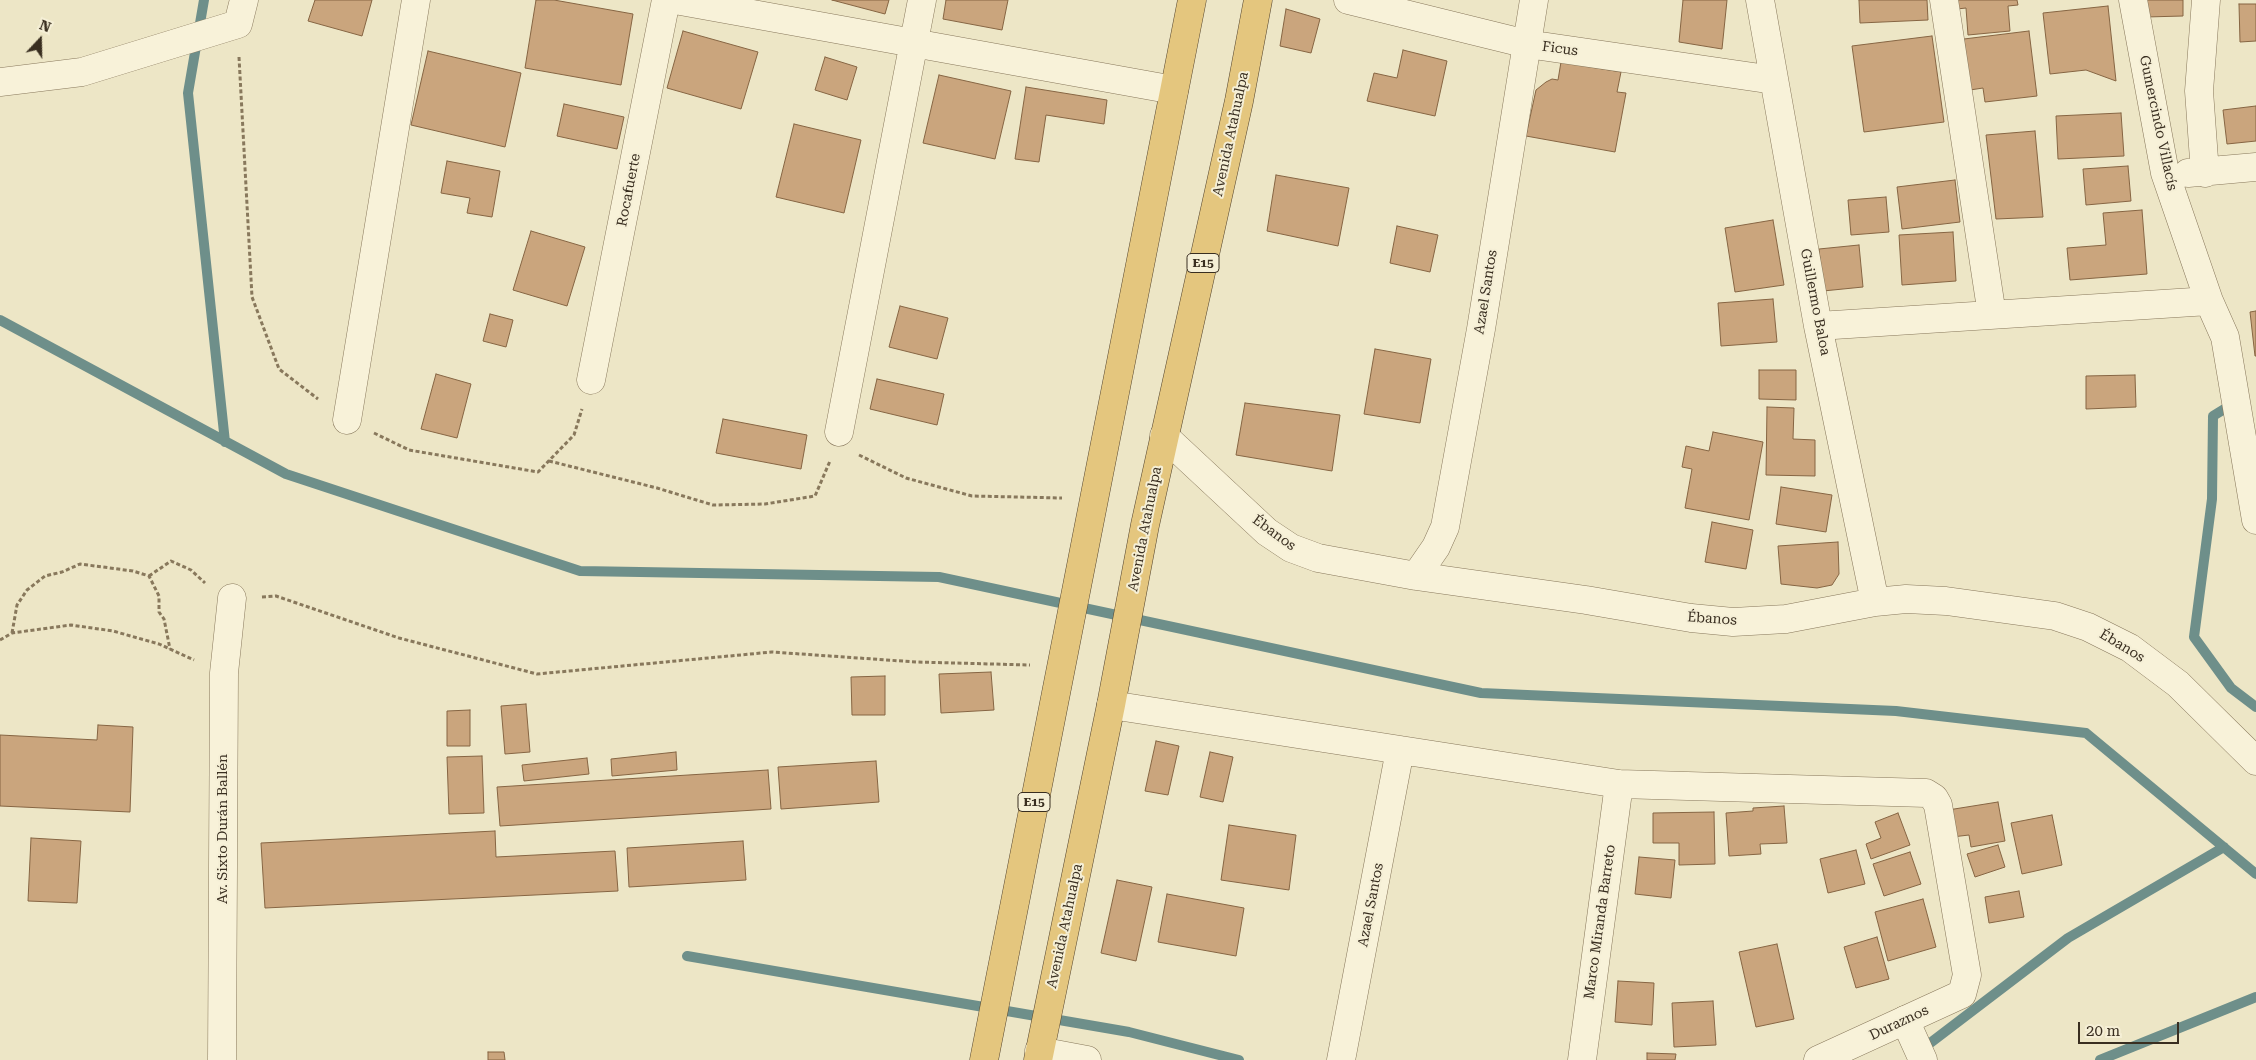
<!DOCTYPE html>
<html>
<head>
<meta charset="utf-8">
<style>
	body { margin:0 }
	#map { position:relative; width:2256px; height:1060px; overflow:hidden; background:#ede6c6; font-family:"Roboto Serif",serif }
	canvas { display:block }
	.north { position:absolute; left:15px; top:15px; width:50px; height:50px; -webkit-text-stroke:4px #f5efd6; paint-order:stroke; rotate:21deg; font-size:14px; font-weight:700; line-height:20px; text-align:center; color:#392e20 }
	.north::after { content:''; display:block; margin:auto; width:18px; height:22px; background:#392e20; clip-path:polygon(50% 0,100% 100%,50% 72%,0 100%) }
	.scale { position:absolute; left:2078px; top:1022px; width:101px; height:22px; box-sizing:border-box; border:2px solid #392e20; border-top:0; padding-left:6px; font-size:15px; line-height:18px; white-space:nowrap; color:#392e20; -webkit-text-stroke:4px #f5efd6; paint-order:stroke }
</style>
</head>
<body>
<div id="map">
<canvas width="2256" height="1060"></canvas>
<div class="north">N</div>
<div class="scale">20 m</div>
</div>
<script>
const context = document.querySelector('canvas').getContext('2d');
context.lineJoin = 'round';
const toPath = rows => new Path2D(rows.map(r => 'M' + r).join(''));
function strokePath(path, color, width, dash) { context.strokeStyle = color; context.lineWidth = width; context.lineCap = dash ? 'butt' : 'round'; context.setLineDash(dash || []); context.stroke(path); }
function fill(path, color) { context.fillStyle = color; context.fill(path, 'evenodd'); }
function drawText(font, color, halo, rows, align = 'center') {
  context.font = font + ' "Roboto Serif",serif'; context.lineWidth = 4; context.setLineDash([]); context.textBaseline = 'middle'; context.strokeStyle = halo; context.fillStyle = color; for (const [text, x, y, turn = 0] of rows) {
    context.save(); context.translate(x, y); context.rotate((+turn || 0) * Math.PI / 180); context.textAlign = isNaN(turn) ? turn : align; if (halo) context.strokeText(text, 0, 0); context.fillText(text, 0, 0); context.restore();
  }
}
strokePath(toPath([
	[204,0,188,93,225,442],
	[0,320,286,474,580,571,939,577,1481,693,1896,711,2086,733,2256,874],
	[2226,408,2213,416,2212,499,2194,637,2231,688,2256,707],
	[687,956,1129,1032,1239,1060],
	[1921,1050,2068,938,2224,847],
	[2100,1060,2256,997]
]), '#6e8f8a', 10);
const building = toPath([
	[315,0,372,0,362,36,308,21,315,0],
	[536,0,554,0,633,14,621,85,525,68,536,0],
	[832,0,889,0,885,14,832,0],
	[946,0,1008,0,1002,30,943,19,946,0],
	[1683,0,1727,0,1722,49,1679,42,1683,0],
	[1859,0,1927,0,1928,20,1860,23,1859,0],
	[1947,0,2017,0,2018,5,2008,6,2010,31,1968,35,1966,8,1948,10,1947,0],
	[2145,0,2183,0,2183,16,2146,17,2145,0],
	[2239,4,2256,4,2256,41,2240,42,2239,4],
	[2108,6,2116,81,2086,70,2050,74,2043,13,2108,6],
	[1286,9,1320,19,1311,53,1280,46,1286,9],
	[683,31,758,52,741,109,667,88,683,31],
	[2029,31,2037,96,1985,102,1983,88,1970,90,1964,39,2029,31],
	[1932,36,1944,122,1864,132,1852,46,1932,36],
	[1403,50,1447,61,1435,116,1367,101,1374,73,1397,78,1403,50],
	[428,51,521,73,505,147,411,125,428,51],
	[825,57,857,67,847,100,815,90,825,57],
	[1561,62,1621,72,1617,92,1626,93,1615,152,1526,136,1536,90,1546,82,1552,79,1558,80,1561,62],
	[939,75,1011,91,995,159,923,143,939,75],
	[1026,87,1107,100,1104,124,1046,115,1039,162,1015,159,1026,87],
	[564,104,624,117,617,149,557,136,564,104],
	[2256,106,2256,141,2227,144,2223,110,2256,106],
	[2121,113,2124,156,2058,159,2056,116,2121,113],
	[794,124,861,140,844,213,776,197,794,124],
	[2035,131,2043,217,1996,219,1986,135,2035,131],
	[447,161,500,171,492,217,467,213,470,198,441,193,447,161],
	[2128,166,2131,201,2086,205,2083,169,2128,166],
	[1276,175,1349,188,1338,246,1267,231,1276,175],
	[1955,180,1960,222,1902,229,1897,187,1955,180],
	[1886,197,1889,232,1851,235,1848,200,1886,197],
	[2142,210,2147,274,2070,280,2067,248,2106,245,2103,213,2142,210],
	[1773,220,1784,285,1735,292,1725,228,1773,220],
	[1397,226,1438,235,1430,272,1390,263,1397,226],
	[531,231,585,247,567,306,513,290,531,231],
	[1953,232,1956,281,1902,285,1899,235,1953,232],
	[1859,245,1863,287,1823,291,1819,249,1859,245],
	[1773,299,1777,342,1721,346,1718,303,1773,299],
	[900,306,948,318,937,359,889,347,900,306],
	[2256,311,2256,356,2255,356,2250,312,2256,311],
	[490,314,513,320,506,347,483,341,490,314],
	[1375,349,1431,359,1420,423,1364,414,1375,349],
	[1759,370,1796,370,1796,400,1759,399,1759,370],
	[436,374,471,384,457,438,421,429,436,374],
	[2135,375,2136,407,2086,409,2086,376,2135,375],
	[877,379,944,394,937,425,870,409,877,379],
	[1245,403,1340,415,1332,471,1236,455,1245,403],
	[1767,407,1794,408,1793,439,1815,440,1815,476,1766,475,1767,407],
	[723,419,807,435,801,469,716,453,723,419],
	[1713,432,1763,442,1749,520,1685,508,1692,469,1682,467,1686,446,1709,451,1713,432],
	[1781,487,1832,495,1826,532,1776,524,1781,487],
	[1712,522,1753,530,1746,569,1705,562,1712,522],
	[1838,542,1839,574,1832,585,1817,588,1781,584,1778,546,1838,542],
	[991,672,994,710,941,713,939,674,991,672],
	[885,676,885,715,852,715,851,677,885,676],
	[526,704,530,752,505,754,501,706,526,704],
	[470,710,470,746,447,746,447,711,470,710],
	[98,725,133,727,130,812,0,806,0,735,97,740,98,725],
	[1156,741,1179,746,1168,795,1145,791,1156,741],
	[676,752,677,770,612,776,611,759,676,752],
	[1210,752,1233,757,1223,802,1200,797,1210,752],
	[482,756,484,813,449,814,447,757,482,756],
	[587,758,589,774,524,781,522,765,587,758],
	[876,761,879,802,781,809,778,767,876,761],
	[768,770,771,809,500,826,497,787,768,770],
	[1998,802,2005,841,1971,847,1969,835,1952,837,1948,810,1998,802],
	[1784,806,1787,843,1760,844,1761,854,1729,856,1726,813,1753,811,1753,808,1784,806],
	[1714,812,1715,864,1679,865,1679,843,1653,843,1653,813,1714,812],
	[1898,813,1910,845,1871,859,1866,844,1881,838,1875,822,1898,813],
	[2052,815,2062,865,2022,874,2011,823,2052,815],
	[1229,825,1296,835,1289,890,1221,880,1229,825],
	[495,831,496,857,615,851,618,891,265,908,261,843,495,831],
	[31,838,81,841,77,903,28,901,31,838],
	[743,841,746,880,629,887,627,848,743,841],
	[1998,845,2005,867,1975,877,1967,854,1998,845],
	[1856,850,1865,884,1828,893,1820,859,1856,850],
	[1910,852,1921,884,1884,896,1873,864,1910,852],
	[1639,857,1675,860,1671,898,1635,894,1639,857],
	[1117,880,1152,887,1136,961,1101,953,1117,880],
	[2019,891,2024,917,1989,923,1985,897,2019,891],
	[1167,894,1244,908,1236,956,1158,942,1167,894],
	[1923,899,1936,947,1888,961,1875,912,1923,899],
	[1877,937,1889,979,1856,988,1844,947,1877,937],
	[1777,944,1794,1019,1756,1027,1739,952,1777,944],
	[1618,981,1654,983,1652,1025,1615,1022,1618,981],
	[1713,1001,1716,1045,1674,1047,1672,1003,1713,1001],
	[488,1052,504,1052,505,1060,488,1060,488,1052],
	[1647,1053,1676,1054,1675,1060,1647,1060,1647,1053]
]);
fill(building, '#caa57d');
strokePath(building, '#866543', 1);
const pedestrian = toPath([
	[1905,1020,1923,1060]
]);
const minor = toPath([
	[675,0,1174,90],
	[1348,0,1527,44,1774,80],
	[1760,0,1818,326,1875,602],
	[1944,0,1992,315],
	[2133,0,2165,173,2209,301,2225,337,2256,520],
	[0,82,82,72,238,24,244,0],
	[2188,173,2256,167],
	[2205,173,2199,91,2206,0],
	[1818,326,2209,301],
	[591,380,666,0],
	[347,420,416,0],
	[839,432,922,0],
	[1164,436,1267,532,1291,548,1318,558,1416,576,1586,600,1691,618,1733,622,1786,619,1875,602,1906,599,1946,601,2055,616,2088,627,2130,648,2178,684,2256,761],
	[1416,576,1436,547,1445,527,1481,329,1534,0],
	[1111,705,1619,784,1926,793,1934,798,1938,805,1967,975,1962,994,1818,1060],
	[1039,1051,1087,1060],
	[222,1060,224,673,232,598],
	[1341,1060,1400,750],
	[1582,1060,1619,784]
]);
const trunk = toPath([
	[984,1060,1192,0],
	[1038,1060,1111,705,1145,525,1239,101,1258,0]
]);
strokePath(pedestrian, '#88785c', 29);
strokePath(minor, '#88785c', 29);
strokePath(trunk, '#564630', 29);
strokePath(toPath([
	[239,57,252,297,279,369,318,399],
	[374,433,409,450,538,472,574,435,582,409],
	[859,455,906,478,972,496,1062,498],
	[549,461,657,488,713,505,765,504,815,496,830,461],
	[149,576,171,561,191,570,205,583],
	[262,597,276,596,399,638,537,674,772,652,916,662,1030,665],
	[12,633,17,605,27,590,45,576,62,572,80,564,133,571,149,576,159,596,159,612,164,619,170,649],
	[0,640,12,633,71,625,113,631,159,644,194,660]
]), '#88785c', 3, [4, 2.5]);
strokePath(pedestrian, '#f8f2d9', 28);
strokePath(minor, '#f8f2d9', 28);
strokePath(trunk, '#e4c67e', 28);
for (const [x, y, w] of [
	[1203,263,32],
	[1034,802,32]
]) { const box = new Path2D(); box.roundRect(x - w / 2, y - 9.5, w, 19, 4); context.fillStyle = '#f5efd6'; context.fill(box); strokePath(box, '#392e20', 1); }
drawText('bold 12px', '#392e20', null, [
	["E15",1203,263],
	["E15",1034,802]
]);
drawText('14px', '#392e20', '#f5efd6', [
	["Ficus",1560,49,8],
	["Gumercindo Villacís",2158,123,78],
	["Avenida Atahualpa",1231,134,-78],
	["Rocafuerte",629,190,-79],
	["Azael Santos",1486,292,-81],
	["Guillermo Baloa",1815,302,79],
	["Avenida Atahualpa",1145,529,-79],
	["Ébanos",1274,533,36],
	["Ébanos",1712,619,4],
	["Ébanos",2122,646,31],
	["Av. Sixto Durán Ballén",223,829,-90],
	["Azael Santos",1371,905,-79],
	["Marco Miranda Barreto",1600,922,-82],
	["Avenida Atahualpa",1065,926,-78],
	["Duraznos",1899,1023,-25]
]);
</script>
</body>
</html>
